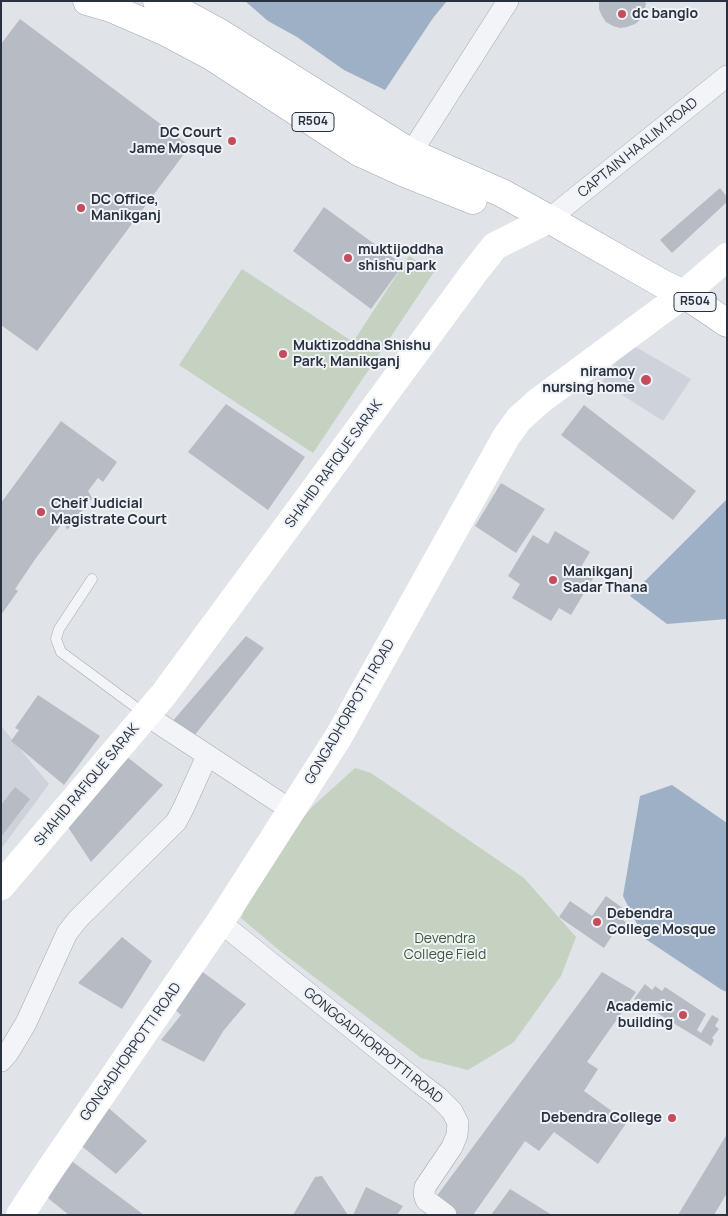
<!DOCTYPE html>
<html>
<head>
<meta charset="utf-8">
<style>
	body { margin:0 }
	#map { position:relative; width:728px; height:1216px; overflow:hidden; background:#e0e3e8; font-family:Manrope,sans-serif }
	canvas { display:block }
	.frame { position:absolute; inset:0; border:2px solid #29313e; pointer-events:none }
</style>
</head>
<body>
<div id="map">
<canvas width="728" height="1216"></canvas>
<div class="frame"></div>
</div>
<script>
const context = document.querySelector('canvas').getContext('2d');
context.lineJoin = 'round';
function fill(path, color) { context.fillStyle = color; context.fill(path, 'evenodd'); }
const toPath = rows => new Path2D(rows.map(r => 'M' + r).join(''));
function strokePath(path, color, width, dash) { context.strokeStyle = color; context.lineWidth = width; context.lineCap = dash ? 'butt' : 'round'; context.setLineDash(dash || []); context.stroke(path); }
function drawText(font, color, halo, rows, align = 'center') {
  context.font = font + ' Manrope,sans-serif'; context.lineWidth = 4; context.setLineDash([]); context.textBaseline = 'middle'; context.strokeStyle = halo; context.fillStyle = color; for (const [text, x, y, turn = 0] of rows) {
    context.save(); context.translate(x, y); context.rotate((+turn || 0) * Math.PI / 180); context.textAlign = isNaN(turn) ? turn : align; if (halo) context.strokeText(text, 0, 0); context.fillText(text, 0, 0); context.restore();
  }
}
fill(toPath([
	[629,343,691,379,663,421,602,382],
	[1,726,49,784,1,849]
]), '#ced2da');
fill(toPath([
	[409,256,434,272,313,453,179,365,242,269,353,342],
	[355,768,371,773,524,878,576,937,561,976,514,1042,468,1070,421,1058,280,951,241,918,263,864,313,806]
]), '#c5d1c1');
fill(toPath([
	[245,1,447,1,433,18,385,90,344,70,297,37,268,21],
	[727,499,727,619,667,624,630,596],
	[672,785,727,823,727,992,722,990,644,938,623,896,640,796]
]), '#9db0c6');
fill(toPath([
	[599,1,645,1,646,4,644,12,641,19,635,24,627,27,620,28,613,26,606,22,602,16,599,9],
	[20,19,190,146,37,351,1,325,1,44],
	[720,188,727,197,727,202,672,253,660,240],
	[324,207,403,265,371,309,293,251],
	[226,404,305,457,268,510,188,452],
	[584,405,696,491,673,520,561,435],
	[61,421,117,462,103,482,98,478,88,491,92,498,67,530,64,521,36,558,15,589,18,591,1,615,1,503],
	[501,483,545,509,516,553,475,526],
	[555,531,590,552,581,567,595,575,571,615,559,608,551,621,512,598,520,584,508,576,533,535,548,544],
	[246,636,264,648,194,736,171,723],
	[38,695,100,736,64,785,11,741,19,730,15,728],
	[122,753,163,785,91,862,64,821],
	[15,787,30,799,1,837,1,805],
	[606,896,628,912,623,920,630,925,624,934,617,928,604,948,559,917,570,901,592,916],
	[122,937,152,961,122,1009,78,983],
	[196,967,246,1004,224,1030,204,1062,161,1040,181,1015,170,1005],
	[602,972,636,992,587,1062,598,1069,584,1091,627,1122,598,1164,554,1132,539,1151,525,1141,473,1215,458,1215,436,1197],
	[645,984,652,990,655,986,662,991,665,987,706,1014,697,1030,701,1033,712,1015,719,1019,715,1026,719,1029,712,1038,714,1040,711,1046,634,999],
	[105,1105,147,1141,116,1174,73,1139],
	[727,1134,727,1193,714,1215,678,1215],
	[69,1159,144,1215,69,1215,39,1191],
	[322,1176,348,1215,293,1215,315,1177],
	[366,1187,403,1206,397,1215,353,1215],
	[510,1189,552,1215,491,1215]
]), '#b7bcc4');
const lane = toPath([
	[92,579,59,629,56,639,61,652,145,714]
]);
const street = toPath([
	[411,153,508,1],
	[549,219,727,76],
	[146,715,291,810],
	[220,922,421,1084,438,1097,452,1111,458,1123,457,1135,452,1147,425,1187,424,1194,426,1200,446,1215],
	[1,1061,8,1053,26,1023,67,933,78,919,176,822,183,809,207,756]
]);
const primary = toPath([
	[87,1,111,8,166,32,213,57,359,152,405,173,473,200],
	[157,1,172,7,220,33,411,153,502,193,549,219,663,284,684,294,727,323]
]);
strokePath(lane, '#a5aab2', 11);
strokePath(street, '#a5aab2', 22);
strokePath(primary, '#a0a7b3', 29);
strokePath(lane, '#f2f4f7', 10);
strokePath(street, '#f2f4f7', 21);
strokePath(toPath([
	[1,886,164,694,476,270,495,246,549,219],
	[20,1215,49,1171,220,922,339,736,506,437,519,419,539,401,684,294,727,257]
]), '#fff', 28);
strokePath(primary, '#fff', 28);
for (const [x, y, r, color] of [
	[622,14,5,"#c64c5b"],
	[232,141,5,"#c64c5b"],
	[81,208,5,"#c64c5b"],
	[348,258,5,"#c64c5b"],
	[283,354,5,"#c64c5b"],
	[646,380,6,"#c64c5b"],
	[41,512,5,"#c64c5b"],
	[553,580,5,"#c64c5b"],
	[597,922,5,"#c64c5b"],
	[683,1015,5,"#c64c5b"],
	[672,1118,5,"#c64c5b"]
]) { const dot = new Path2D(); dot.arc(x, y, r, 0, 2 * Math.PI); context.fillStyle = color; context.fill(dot); strokePath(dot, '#eff2f6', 2); }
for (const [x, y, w] of [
	[313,122,42],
	[695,302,42]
]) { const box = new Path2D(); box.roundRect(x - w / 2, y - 9.5, w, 19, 4); context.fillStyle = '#eff2f6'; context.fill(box); strokePath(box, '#29313e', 1); }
drawText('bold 12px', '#29313e', null, [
	["R504",313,122],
	["R504",695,302]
]);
drawText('bold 14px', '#29313e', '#eff2f6', [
	["dc banglo",632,14],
	["DC Court",222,133,"right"],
	["Jame Mosque",222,149,"right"],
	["DC Office,",91,200],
	["Manikganj",91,216],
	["muktijoddha",358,250],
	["shishu park",358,266],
	["Muktizoddha Shishu",293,346],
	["Park, Manikganj",293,362],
	["niramoy",635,372,"right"],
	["nursing home",635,388,"right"],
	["Cheif Judicial",51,504],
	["Magistrate Court",51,520],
	["Manikganj",563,572],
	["Sadar Thana",563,588],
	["Debendra",607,914],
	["College Mosque",607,930],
	["Academic",673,1007,"right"],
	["building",673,1023,"right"],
	["Debendra College",662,1118,"right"]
], 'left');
drawText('14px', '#29313e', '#eff2f6', [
	["CAPTAIN HAALIM ROAD",638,148,-39],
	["SHAHID RAFIQUE SARAK",334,464,-54],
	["GONGADHORPOTTI ROAD",350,712,-60],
	["SHAHID RAFIQUE SARAK",87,785,-50],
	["GONGGADHORPOTTI ROAD",373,1046,39],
	["GONGADHORPOTTI ROAD",131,1052,-55]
]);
drawText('14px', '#3d5938', '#eff2f6', [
	["Devendra",445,939],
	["College Field",445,955]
]);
</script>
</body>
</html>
